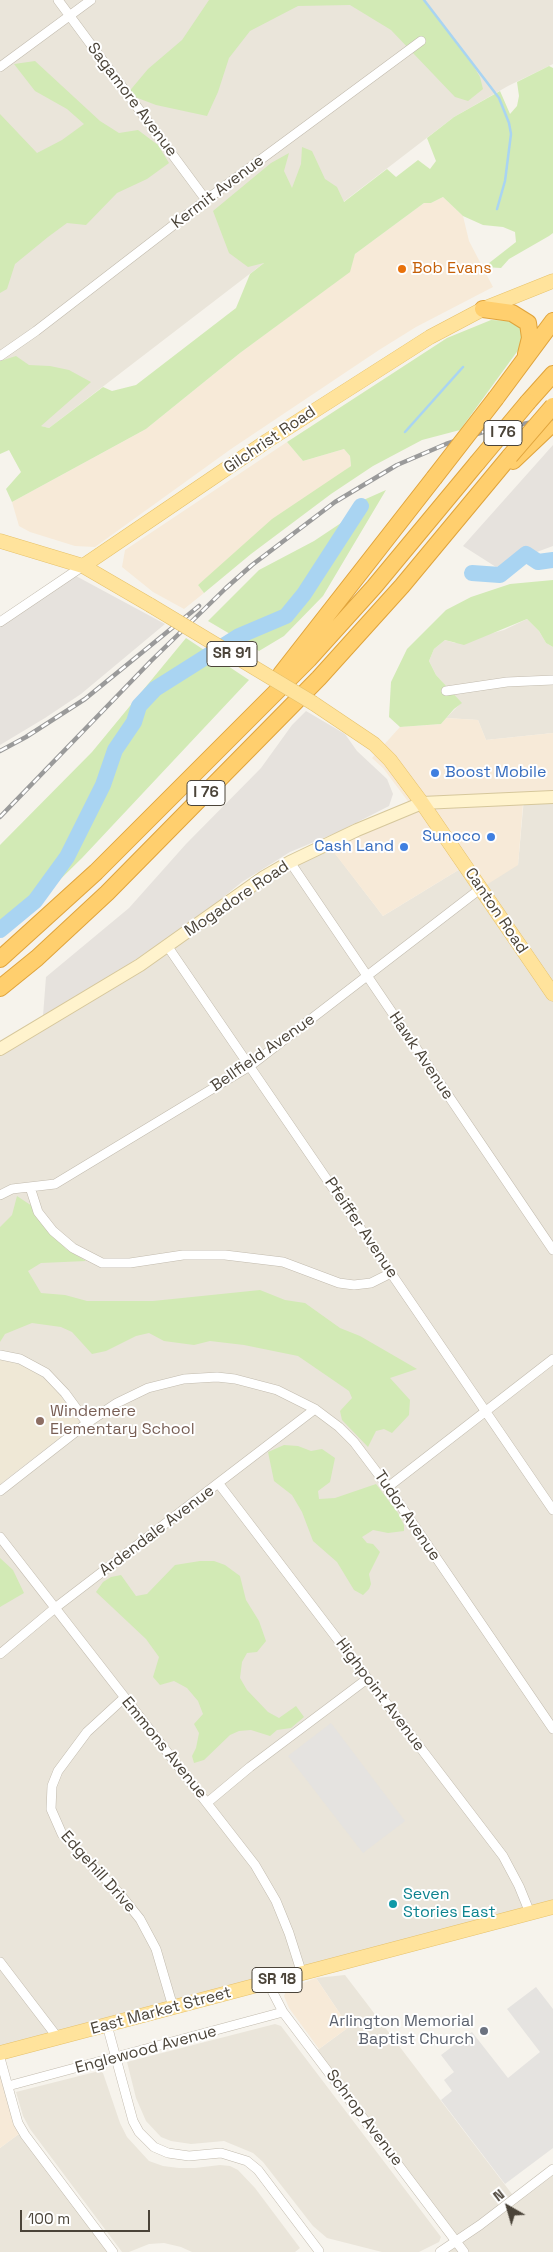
<!DOCTYPE html>
<html>
<head>
<meta charset="utf-8">
<style>
	body { margin:0 }
	#map { position:relative; width:553px; height:2252px; overflow:hidden; background:#f6f3ec; font-family:"Space Grotesk",sans-serif }
	canvas { display:block }
	.north { position:absolute; left:483px; top:2182px; width:50px; height:50px; -webkit-text-stroke:4px #fff; paint-order:stroke; rotate:322deg; font-size:14px; font-weight:700; line-height:20px; text-align:center; color:#4b4439 }
	.north::after { content:''; display:block; margin:auto; width:18px; height:22px; background:#4b4439; clip-path:polygon(50% 0,100% 100%,50% 72%,0 100%) }
	.scale { position:absolute; left:20px; top:2210px; width:130px; height:22px; box-sizing:border-box; border:2px solid #4b4439; border-top:0; padding-left:6px; font-size:15px; line-height:18px; white-space:nowrap; color:#4b4439; -webkit-text-stroke:4px #fff; paint-order:stroke }
</style>
</head>
<body>
<div id="map">
<canvas width="553" height="2252"></canvas>
<div class="north">N</div>
<div class="scale">100 m</div>
</div>
<script>
const context = document.querySelector('canvas').getContext('2d');
context.lineJoin = 'round';
function fill(path, color) { context.fillStyle = color; context.fill(path, 'evenodd'); }
const toPath = rows => new Path2D(rows.map(r => 'M' + r).join(''));
function strokePath(path, color, width, dash) { context.strokeStyle = color; context.lineWidth = width; context.lineCap = dash ? 'butt' : 'round'; context.setLineDash(dash || []); context.stroke(path); }
function drawText(font, color, halo, rows, align = 'center') {
  context.font = font + ' "Space Grotesk",sans-serif'; context.lineWidth = 4; context.setLineDash([]); context.textBaseline = 'middle'; context.strokeStyle = halo; context.fillStyle = color; for (const [text, x, y, turn = 0] of rows) {
    context.save(); context.translate(x, y); context.rotate((+turn || 0) * Math.PI / 180); context.textAlign = isNaN(turn) ? turn : align; if (halo) context.strokeText(text, 0, 0); context.fillText(text, 0, 0); context.restore();
  }
}
fill(toPath([
	[0,0,553,0,553,64,508,86,454,117,49,428,0,417],
	[527,619,539,631,546,643,553,647,553,733,486,740,478,720,446,718,461,703,436,675,429,661,434,649,445,640,455,643,504,630],
	[553,797,553,1907,0,2053,0,1049,328,844,383,916,465,866,518,865,524,798],
	[345,1975,515,2198,553,2169,553,2252,440,2252,456,2242,315,2052,349,2027,316,1978],
	[275,2024,281,2026,382,2159,441,2237,439,2242,419,2252,382,2252,327,2238,313,2226,263,2162,253,2153,224,2141,191,2144,171,2141,161,2137,146,2121,136,2098,127,2062],
	[99,2071,103,2073,120,2123,127,2137,149,2161,163,2166,179,2168,195,2168,220,2165,230,2166,238,2170,255,2188,300,2248,295,2252,192,2252,181,2247,164,2243,149,2244,129,2252,122,2252,30,2129,23,2116,16,2092],
	[23,2131,113,2252,0,2252,0,2148]
]), '#eae5da');
fill(toPath([
	[443,197,463,216,469,241,493,287,416,327,379,350,231,449,95,547,75,546,30,532,19,526,12,502,146,429,240,353,349,272,355,254,424,203,431,203],
	[287,442,303,461,344,449,350,456,351,466,198,585,204,593,184,609,153,592,122,567,125,550],
	[446,718,478,720,486,740,553,733,553,791,524,792,518,865,480,889,465,866,383,916,329,846,416,812,383,768,372,758,400,727,441,724],
	[316,1978,349,2027,319,2049,289,2008,284,1996,287,1989],
	[0,2058,23,2131,0,2148]
]), '#f7ead8');
fill(toPath([
	[553,445,553,546,496,567,463,546],
	[76,576,165,624,81,694,45,718,0,745,0,627],
	[306,711,345,734,357,751,387,779,393,794,389,806,338,832,290,852,242,882,206,911,131,963,43,1016,46,977,129,908,186,844,261,768,292,725]
]), '#e6e2dd');
fill(toPath([
	[0,1360,10,1361,34,1371,54,1387,80,1422,0,1484]
]), '#efe8d6');
fill(toPath([
	[209,0,424,0,467,55,480,77,483,89,468,101,455,97,391,30,350,5,298,6,250,31,229,58,218,92,207,116,156,105,127,94,148,69,182,40],
	[35,61,100,121,119,133,138,130,158,145,169,163,147,179,117,193,86,225,67,223,48,237,15,264,7,289,0,293,0,114,37,153,62,140,84,124,67,109,35,91,14,64],
	[549,66,553,68,553,233,549,236,509,259,501,268,484,267,516,242,515,232,503,227,483,225,463,216,443,197,431,203,424,203,355,254,350,272,240,353,146,429,12,502,6,489,21,472,9,450,0,454,0,361,16,356,29,365,50,366,69,370,91,382,41,426,49,428,103,387,112,391,136,385,236,308,250,274,264,263,248,267,229,253,213,211,271,163,289,153,284,171,292,188,301,164,302,147,312,151,325,179,337,187,344,202,387,169,396,177,418,160,430,169,436,161,427,138,454,117,500,91,510,114,517,106,519,96,517,82],
	[491,320,516,321,524,330,519,349,460,430,422,440,373,466,331,494,251,554,204,593,198,585,272,519,351,466,350,456,344,449,303,461,287,442,447,338],
	[386,490,323,596,284,636,259,651,208,621,259,570,314,541,347,519,359,502],
	[553,580,553,647,546,643,539,631,527,619,464,645,445,640,434,649,429,661,436,675,462,703,454,709,441,724,400,727,389,717,391,682,407,649,446,610,471,597,510,584],
	[186,638,249,680,82,858,18,921,0,936,0,845,92,752],
	[17,1196,32,1206,41,1221,66,1249,86,1261,41,1263,28,1271,41,1293,65,1295,87,1301,153,1301,260,1290,285,1300,305,1303,340,1328,360,1336,417,1369,390,1378,410,1400,409,1415,392,1433,384,1429,376,1431,368,1447,342,1420,340,1411,352,1398,349,1391,298,1356,244,1345,210,1341,194,1345,164,1341,149,1333,136,1336,106,1351,92,1354,72,1332,61,1327,32,1323,5,1334,0,1342,0,1227,12,1215],
	[284,1445,298,1446,311,1451,322,1449,335,1458,330,1482,318,1491,319,1499,335,1498,376,1484,398,1513,404,1525,404,1531,388,1533,373,1530,362,1537,367,1543,373,1544,380,1552,369,1574,371,1584,369,1589,363,1595,354,1590,337,1562,313,1541,302,1512,292,1495,274,1481,268,1452],
	[0,1558,13,1570,24,1593,0,1607],
	[200,1561,214,1561,225,1565,240,1576,246,1600,259,1621,266,1641,257,1652,247,1653,242,1662,240,1678,247,1690,268,1712,279,1718,296,1706,304,1717,291,1728,277,1730,270,1736,251,1730,239,1731,230,1735,204,1760,194,1763,192,1756,196,1748,199,1733,194,1724,203,1714,198,1701,187,1688,174,1681,160,1685,153,1677,159,1657,146,1639,96,1592,103,1582,111,1577,121,1575,136,1596,147,1594,175,1565]
]), '#d2eab5');
fill(toPath([
	[331,1723,405,1821,363,1853,288,1756],
	[536,1987,553,2009,553,2148,505,2184,441,2100,452,2091,444,2080,454,2072,441,2055,472,2032,508,2078,540,2052,507,2009]
]), '#e5e3e0');
strokePath(toPath([
	[424,0,499,98,509,123,511,134,505,181,497,209],
	[405,432,463,367],
	[360,509,361,506]
]), '#a9d4f2', 2.5);
strokePath(toPath([
	[472,573,500,575,526,554,538,562,553,560],
	[0,930,35,901,67,857,103,785,115,750,134,722,139,706,155,689,239,636,286,616,304,594,361,506]
]), '#a9d4f2', 16);
const street = toPath([
	[58,0,206,200],
	[0,67,91,0],
	[0,356,36,331,206,200,421,41],
	[0,622,83,566],
	[446,691,507,682,553,680],
	[290,862,553,1250],
	[168,947,553,1510],
	[30,1187,38,1212,53,1231,73,1248,102,1263,130,1263,183,1255,225,1255,283,1262,339,1283,354,1285,371,1283,391,1273],
	[0,1195,12,1189,55,1184,250,1066,480,889],
	[0,1355,20,1359,46,1373,65,1393,87,1423],
	[219,1484,503,1856,519,1886,530,1913],
	[388,1487,553,1359],
	[0,1491,87,1423,117,1403,148,1388,184,1379,217,1377,235,1379,277,1390,315,1409,339,1427,354,1442,388,1487,553,1729],
	[0,1537,255,1865,276,1901,289,1933,302,1974],
	[0,1654,55,1608,315,1409],
	[124,1698,87,1732,58,1771,52,1786,51,1809,62,1834,119,1893,140,1919,156,1949,173,2007],
	[208,1802,250,1767,367,1679],
	[0,1962,58,2038],
	[268,1983,283,2012,464,2252],
	[107,2025,133,2121,139,2132,154,2147,168,2153,189,2156,221,2153,247,2161,258,2170,319,2251],
	[0,2058,18,2123,25,2135,113,2252],
	[8,2086,283,2012],
	[440,2252,480,2225,553,2169]
]);
const secondary = toPath([
	[0,1049,140,965,264,877,290,862,357,830,422,803,553,797]
]);
const primary = toPath([
	[0,541,83,566,150,605],
	[83,566,267,441,430,337,483,309,553,281],
	[313,703,374,744,390,760,422,803,553,994],
	[0,2053,553,1907]
]);
const highway = toPath([
	[483,309,512,313,528,323,530,338,526,354],
	[496,398,553,321],
	[528,402,553,374],
	[513,461,553,423],
	[281,674,434,478],
	[0,959,96,872,309,659,374,587,477,463],
	[0,988,37,958,107,893,319,678,402,586,510,456]
]);
strokePath(street, '#c2bbae', 10);
strokePath(secondary, '#d6c79b', 14);
strokePath(primary, '#e6c16a', 15);
strokePath(highway, '#e0a43c', 18);
strokePath(street, '#fff', 9);
strokePath(secondary, '#fff3cd', 12);
strokePath(primary, '#ffe39c', 14);
strokePath(highway, '#ffcf6e', 16);
const rail = toPath([
	[0,751,26,737,85,699,199,606],
	[0,817,151,661,226,588,252,565,335,502,397,465,446,444,483,432,553,418]
]);
strokePath(rail, '#9a9a9a', 4.5);
strokePath(rail, '#fff', 2.5, [8]);
const primaryBridge = toPath([
	[150,605,313,703]
]);
const highwayBridge = toPath([
	[510,456,553,406],
	[477,463,528,402],
	[434,478,496,398]
]);
strokePath(primaryBridge, '#e6c16a', 15, []);
strokePath(highwayBridge, '#e0a43c', 18, []);
strokePath(primaryBridge, '#ffe39c', 14);
strokePath(highwayBridge, '#ffcf6e', 16);
for (const [x, y, r, color] of [
	[402,269,5,"#e8710a"],
	[435,773,5,"#3f7fe0"],
	[491,837,5,"#3f7fe0"],
	[404,847,5,"#3f7fe0"],
	[40,1421,5,"#8d6e63"],
	[393,1904,5,"#0f9aa8"],
	[484,2031,5,"#6b7280"]
]) { const dot = new Path2D(); dot.arc(x, y, r, 0, 2 * Math.PI); context.fillStyle = color; context.fill(dot); strokePath(dot, '#fff', 2); }
for (const [x, y, w] of [
	[503,433,38],
	[232,654,50],
	[206,793,38],
	[277,1980,50]
]) { const box = new Path2D(); box.roundRect(x - w / 2, y - 12.5, w, 25, 4); context.fillStyle = '#fff'; context.fill(box); strokePath(box, '#4b4439', 1); }
drawText('bold 15px', '#4b4439', null, [
	["I 76",503,433],
	["SR 91",232,654],
	["I 76",206,793],
	["SR 18",277,1980]
]);
drawText('16px', '#4b4439', '#fff', [
	["Sagamore Avenue",132,100,53],
	["Kermit Avenue",218,192,-37],
	["Gilchrist Road",270,440,-34],
	["Mogadore Road",237,899,-34],
	["Canton Road",496,911,56],
	["Bellfield Avenue",263,1053,-35],
	["Hawk Avenue",421,1056,56],
	["Pfeiffer Avenue",361,1228,56],
	["Tudor Avenue",407,1516,56],
	["Ardendale Avenue",157,1531,-37],
	["Highpoint Avenue",380,1695,53],
	["Emmons Avenue",164,1748,51],
	["Edgehill Drive",98,1872,48],
	["East Market Street",161,2011,-15],
	["Englewood Avenue",146,2050,-15],
	["Schrop Avenue",364,2118,53]
]);
drawText('16px', '#c56008', '#fff', [
	["Bob Evans",412,269]
], 'left');
drawText('16px', '#366cbe', '#fff', [
	["Boost Mobile",445,773,"left"],
	["Sunoco",481,837],
	["Cash Land",394,847]
], 'right');
drawText('16px', '#785e54', '#fff', [
	["Windemere",50,1412],
	["Elementary School",50,1430]
], 'left');
drawText('16px', '#0d838f', '#fff', [
	["Seven",403,1895],
	["Stories East",403,1913]
], 'left');
drawText('16px', '#5b616d', '#fff', [
	["Arlington Memorial",474,2022],
	["Baptist Church",474,2040]
], 'right');
</script>
</body>
</html>
